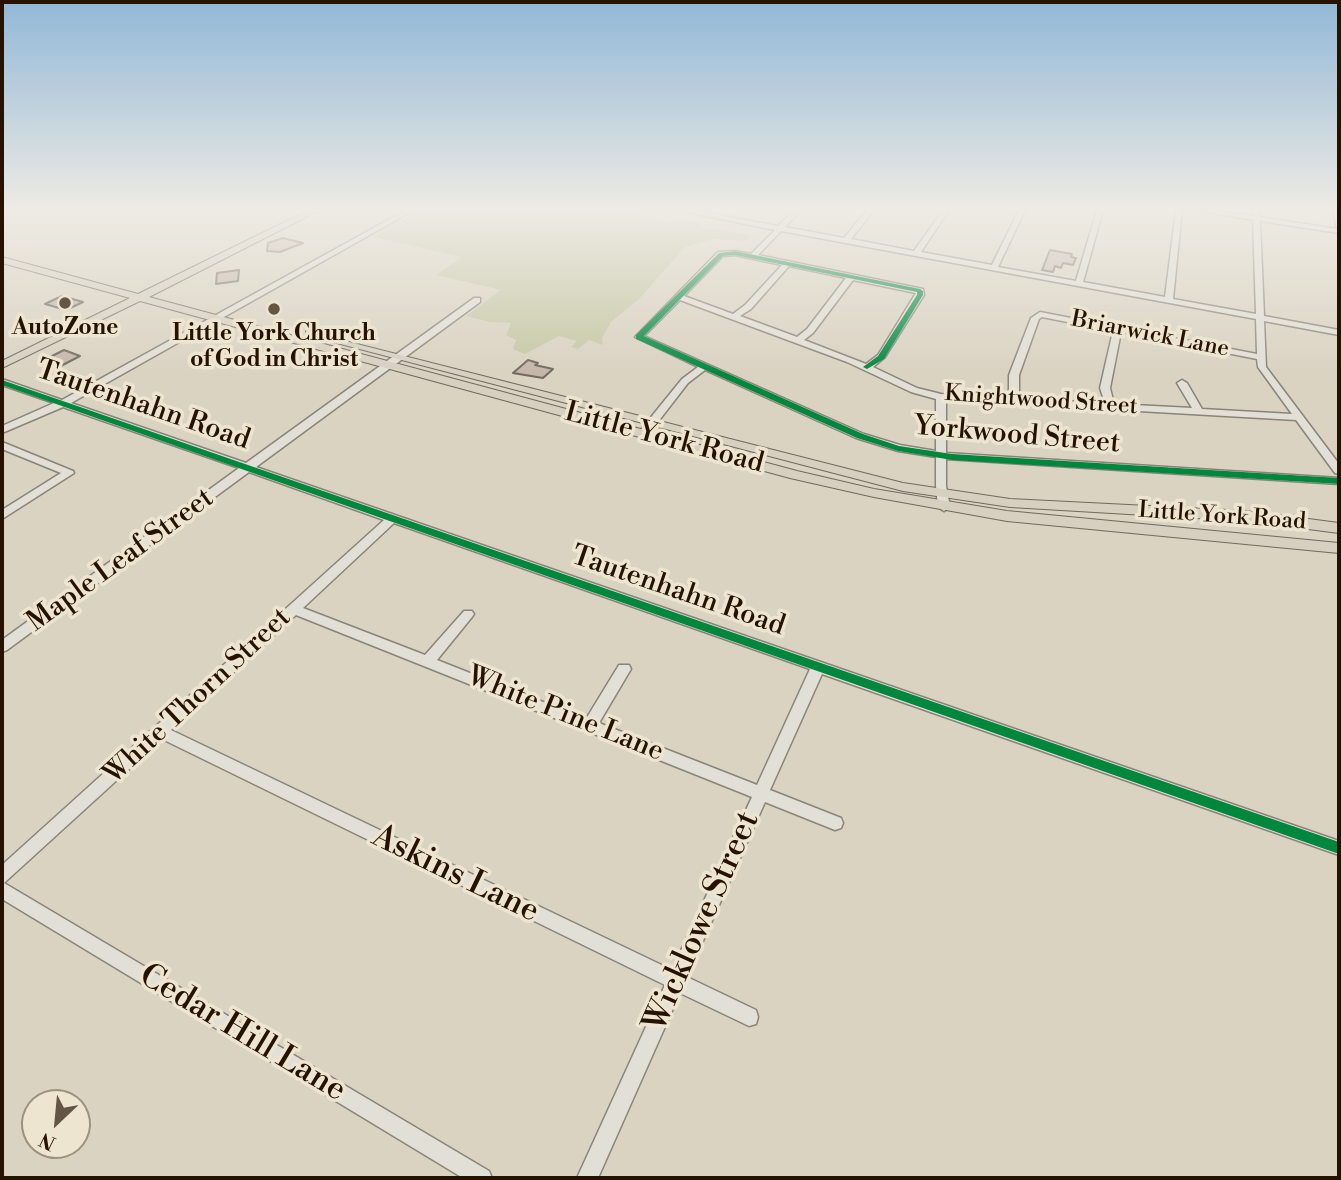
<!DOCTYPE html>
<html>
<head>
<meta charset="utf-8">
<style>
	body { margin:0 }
	#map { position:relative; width:1341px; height:1180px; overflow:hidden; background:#dad3c2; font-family:"Libre Bodoni",serif }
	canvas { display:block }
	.frame { position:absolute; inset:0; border:4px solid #251200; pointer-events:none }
	.north { position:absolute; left:21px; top:1089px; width:70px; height:70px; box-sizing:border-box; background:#ede5d0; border:2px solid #9d917d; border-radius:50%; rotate:206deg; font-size:19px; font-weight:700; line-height:28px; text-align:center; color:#251200 }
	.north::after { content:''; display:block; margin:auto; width:24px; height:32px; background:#645644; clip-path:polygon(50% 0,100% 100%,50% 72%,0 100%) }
</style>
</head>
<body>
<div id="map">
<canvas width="1341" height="1180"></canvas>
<div class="frame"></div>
<div class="north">N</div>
</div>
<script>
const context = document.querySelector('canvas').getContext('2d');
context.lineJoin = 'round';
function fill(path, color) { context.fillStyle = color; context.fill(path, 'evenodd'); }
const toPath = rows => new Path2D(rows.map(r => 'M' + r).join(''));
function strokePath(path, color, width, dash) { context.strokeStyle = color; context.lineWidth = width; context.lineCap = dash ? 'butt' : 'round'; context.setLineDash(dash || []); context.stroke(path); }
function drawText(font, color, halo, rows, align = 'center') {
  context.font = font + ' "Libre Bodoni",serif'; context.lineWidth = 7; context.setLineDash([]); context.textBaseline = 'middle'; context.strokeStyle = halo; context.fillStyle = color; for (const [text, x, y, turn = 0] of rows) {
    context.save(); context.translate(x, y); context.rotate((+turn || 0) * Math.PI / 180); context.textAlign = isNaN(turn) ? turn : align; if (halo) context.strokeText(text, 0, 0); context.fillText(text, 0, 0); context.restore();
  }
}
fill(toPath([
	[421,210,629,210,640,212,637,216,672,223,677,219,703,224,700,228,752,235,746,241,713,239,685,247,639,299,611,322,602,338,603,345,589,340,578,349,571,347,577,341,559,336,525,354,513,349,516,340,506,335,511,323,490,322,466,316,501,290,436,275,462,257,373,237]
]), '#c6c7a5');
const building = toPath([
	[283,238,303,243,280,252,267,251,268,243,283,238],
	[1050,250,1072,254,1071,257,1076,258,1073,265,1063,263,1061,268,1055,266,1053,272,1042,270,1050,250],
	[239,270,238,281,216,284,217,273,239,270],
	[62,296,83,302,66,310,45,304,62,296],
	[64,350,80,356,57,368,40,362,64,350],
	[528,360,538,363,535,365,553,369,543,378,513,373,528,360]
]);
fill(building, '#c5b5a9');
strokePath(building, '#70695e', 2);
const minor = toPath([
	[406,210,414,210,71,403,246,463,474,298,480,298,480,302,256,467,1339,841,1339,855,822,674,770,790,841,818,843,823,841,828,835,830,765,802,687,977,756,1010,758,1017,756,1024,749,1026,680,993,598,1178,577,1178,665,985,162,739,4,883,489,1171,492,1178,463,1178,2,899,2,865,384,520,249,472,7,650,2,652,2,640,239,468,63,407,2,433,2,426,54,403,2,385,2,379,62,400,406,210],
	[394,523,810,669,757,785,599,723,631,669,629,665,619,665,586,719,437,660,472,617,474,614,472,611,464,611,425,655,303,608,394,523],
	[296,615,752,797,672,970,171,730,296,615],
	[677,210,691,210,778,226,794,210,801,210,785,227,844,238,867,210,874,210,851,239,914,251,943,210,949,210,921,252,992,265,1019,210,1025,210,998,267,1076,281,1097,210,1103,210,1083,282,1165,297,1176,210,1182,210,1173,299,1256,314,1253,220,1195,210,1212,210,1253,216,1253,210,1259,210,1260,217,1337,229,1333,210,1339,210,1339,233,1260,221,1264,316,1339,330,1339,335,1264,321,1266,367,1339,464,1339,474,1335,473,1296,420,946,400,946,453,1339,478,1339,484,946,459,946,486,950,507,944,511,938,507,936,486,936,457,898,451,856,438,705,370,688,383,647,436,639,436,639,432,682,379,698,367,635,337,718,252,735,251,751,254,775,230,677,210],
	[781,231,1256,319,1257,354,1040,312,1031,318,1009,375,1009,398,941,394,917,388,873,367,885,357,924,295,923,289,758,255,781,231],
	[735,255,782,265,745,305,733,314,684,296,723,256,735,255],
	[789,266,846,278,807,329,797,337,740,316,751,309,789,266],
	[853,280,916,293,878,355,866,364,804,340,813,333,853,280],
	[680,300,847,362,911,392,936,399,936,451,900,445,864,434,644,336,680,300],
	[1042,317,1113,331,1100,388,1105,403,1019,399,1019,375,1039,319,1042,317],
	[1121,332,1257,359,1258,367,1292,414,1202,409,1187,383,1182,380,1177,383,1192,408,1114,404,1110,388,1121,332],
	[2,442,73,471,74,473,2,519,2,510,61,473,2,449,2,442]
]);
const major = toPath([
	[309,210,320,210,149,297,797,471,874,489,1007,511,1339,543,1339,553,1007,521,874,497,790,478,140,301,2,368,2,361,130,298,2,263,2,257,138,294,309,210],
	[306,331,903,483,1010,499,1247,511,1339,523,1339,533,1247,521,1010,507,903,491,306,335,306,331]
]);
strokePath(minor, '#8a8378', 3);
strokePath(major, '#70695e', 2);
fill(minor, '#e2dfd6');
fill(major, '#d7d0c1');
fill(toPath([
	[735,251,920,289,923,291,923,295,884,359,867,369,863,367,878,356,917,295,917,292,735,255,723,256,644,336,863,434,899,446,952,454,1339,478,1339,484,952,460,898,451,857,438,636,339,636,335,719,253,735,251],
	[2,380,1339,842,1339,854,2,385,2,380]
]), '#00873e');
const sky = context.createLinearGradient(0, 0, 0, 375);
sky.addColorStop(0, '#91b8d7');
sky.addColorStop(0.56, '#eeebe4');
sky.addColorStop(1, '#eeebe400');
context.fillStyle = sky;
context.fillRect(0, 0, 1341, 375);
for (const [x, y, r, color] of [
	[65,303,7,"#645644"],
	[274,309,7,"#645644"]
]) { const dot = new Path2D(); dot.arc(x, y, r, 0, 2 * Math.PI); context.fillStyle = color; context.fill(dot); strokePath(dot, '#ede5d0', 2.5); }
drawText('bold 23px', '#251200', '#ede5d0', [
	["AutoZone",65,328],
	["Little York Church",274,334],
	["of God in Christ",274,360]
]);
drawText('23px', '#251200', '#ede5d0', [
	["Briarwick Lane",1150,335,11],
	["Knightwood Street",1041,401,4],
	["Little York Road",1222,517,4]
]);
drawText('28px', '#251200', '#ede5d0', [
	["Tautenhahn Road",143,406,19],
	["Yorkwood Street",1017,436,5],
	["Little York Road",664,439,15],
	["Maple Leaf Street",121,561,-36],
	["Tautenhahn Road",678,592,19],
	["White Thorn Street",198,697,-43],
	["White Pine Lane",565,715,22]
]);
drawText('33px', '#251200', '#ede5d0', [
	["Askins Lane",455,875,26],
	["Wicklowe Street",703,922,-66],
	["Cedar Hill Lane",242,1034,31]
]);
</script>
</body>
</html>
